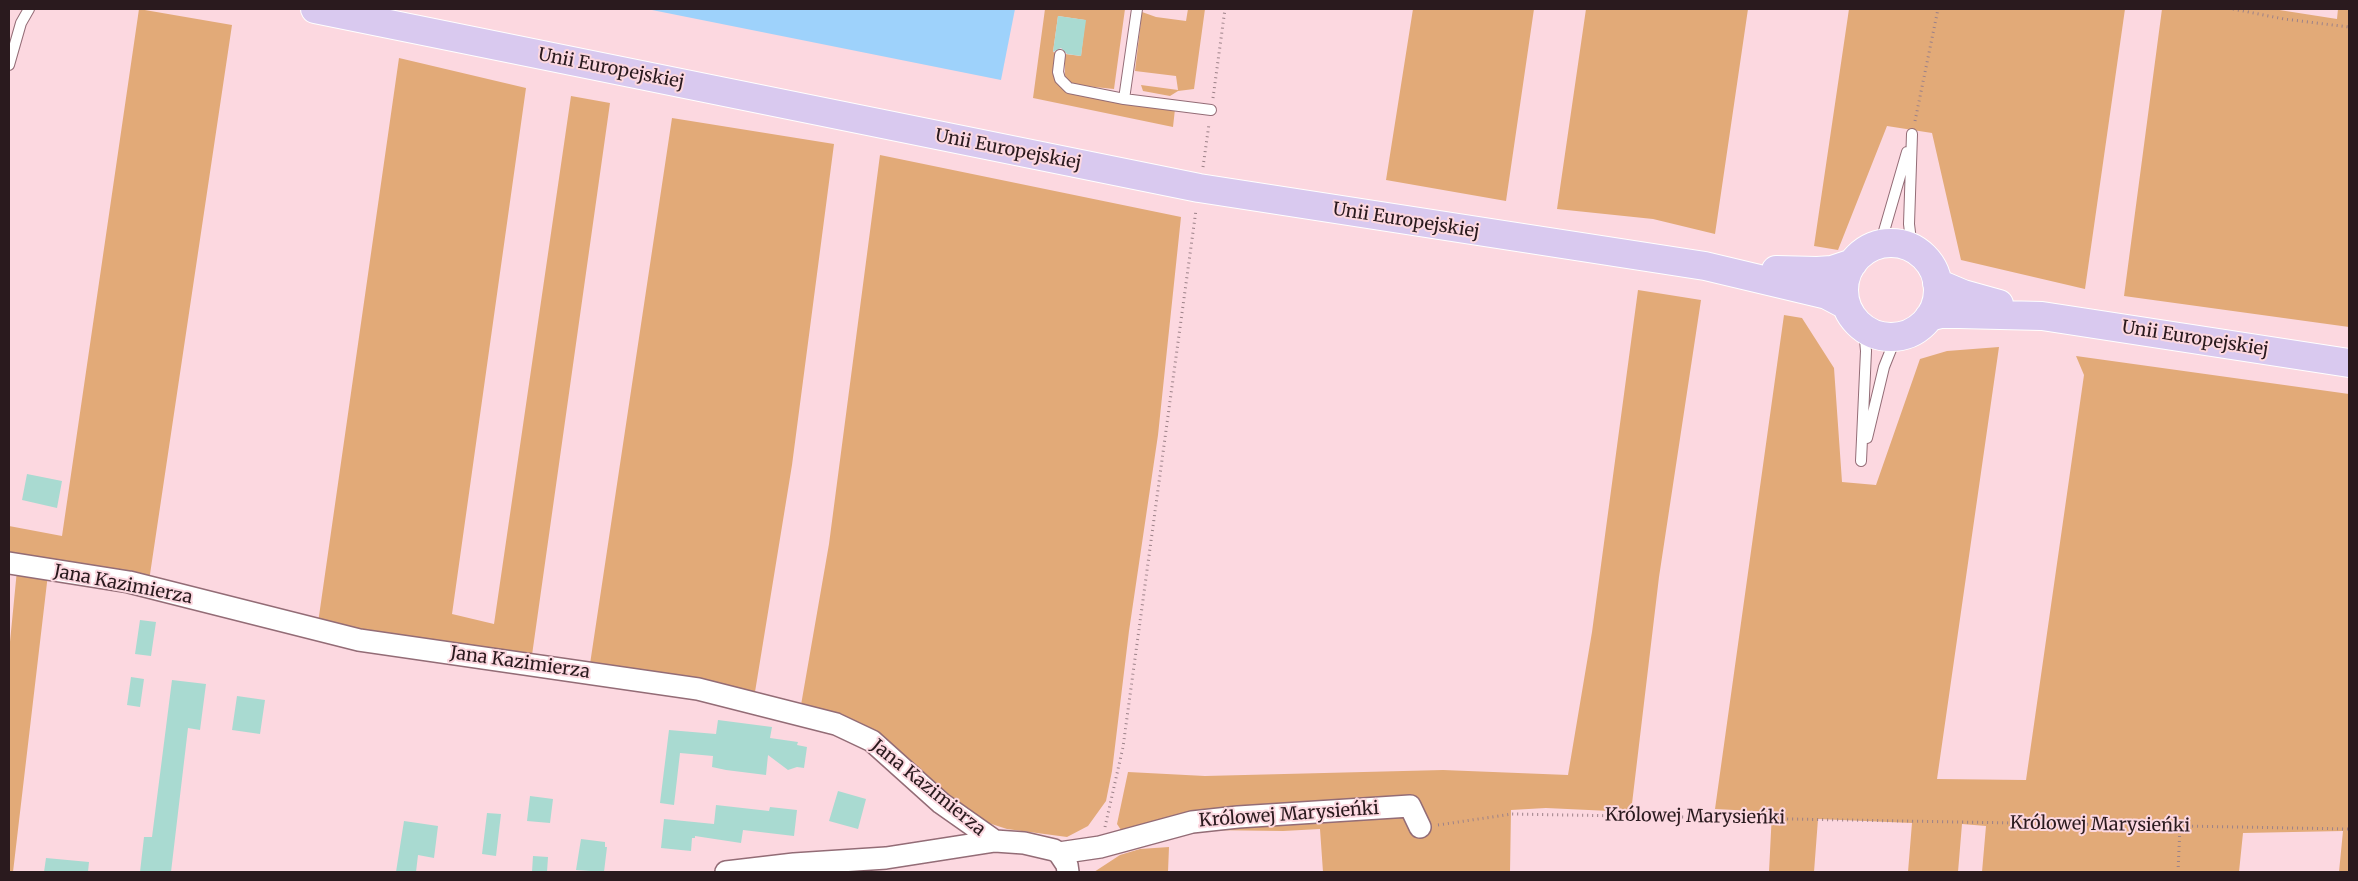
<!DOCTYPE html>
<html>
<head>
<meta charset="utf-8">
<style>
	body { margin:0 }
	#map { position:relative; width:2358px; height:881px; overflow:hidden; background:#fcd8e0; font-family:Merriweather,serif }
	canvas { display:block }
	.frame { position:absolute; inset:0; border:10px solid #2a1a1e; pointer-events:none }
</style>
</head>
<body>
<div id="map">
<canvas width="2358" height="881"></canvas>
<div class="frame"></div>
</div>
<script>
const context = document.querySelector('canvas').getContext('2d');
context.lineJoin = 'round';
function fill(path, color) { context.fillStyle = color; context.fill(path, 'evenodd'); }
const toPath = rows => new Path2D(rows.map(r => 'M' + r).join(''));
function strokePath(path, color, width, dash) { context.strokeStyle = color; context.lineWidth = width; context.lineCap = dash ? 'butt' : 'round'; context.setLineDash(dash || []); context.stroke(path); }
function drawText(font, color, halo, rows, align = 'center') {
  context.font = font + ' Merriweather,serif'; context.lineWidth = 4; context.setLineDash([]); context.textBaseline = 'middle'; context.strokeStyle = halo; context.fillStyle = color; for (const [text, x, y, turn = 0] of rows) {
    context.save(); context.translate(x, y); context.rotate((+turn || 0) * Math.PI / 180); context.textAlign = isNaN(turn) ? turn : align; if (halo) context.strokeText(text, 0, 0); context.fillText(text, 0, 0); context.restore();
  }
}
fill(toPath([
	[139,9,232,25,149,581,9,556,9,526,62,536],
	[1045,9,1125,9,1114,89,1075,85,1068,82,1065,77,1065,54,1081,56,1085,20,1058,16,1053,52,1056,53,1055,80,1064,90,1175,109,1173,127,1033,98],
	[1188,9,1205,9,1194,89,1178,91,1170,96,1143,91,1141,85,1178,90,1176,76,1135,71,1142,12,1156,17,1186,21],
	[1413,9,1534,9,1506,201,1386,180],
	[1586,9,1748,9,1715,234,1653,219,1557,209],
	[1849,9,2125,9,2085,289,1961,260,1932,133,1887,126,1838,250,1814,246],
	[2162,9,2273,9,2337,19,2338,9,2349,9,2349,327,2124,296],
	[399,58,526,88,452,614,494,624,571,96,610,103,532,655,318,623],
	[672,118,834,144,792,465,755,692,590,664],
	[880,155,1181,217,1158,435,1129,631,1112,771,1106,801,1088,826,1067,837,1007,829,973,818,801,705,829,544],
	[1638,290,1701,300,1659,577,1631,812,1546,808,1511,810,1510,872,1323,872,1320,829,1283,831,1205,830,1143,833,1121,830,1117,824,1128,772,1205,776,1443,770,1568,775,1592,632],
	[1784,315,1802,318,1834,368,1842,482,1876,485,1920,359,1947,351,1999,347,1937,779,2026,780,2084,375,2076,356,2349,394,2349,872,2339,872,2343,831,2243,833,2239,872,1982,872,1986,826,1962,824,1958,872,1908,872,1912,823,1818,819,1814,872,1769,872,1772,812,1715,809],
	[17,570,48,574,13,872,9,872,9,652],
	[1169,847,1168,872,1094,872,1120,855,1140,849]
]), '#e2aa78');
fill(toPath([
	[647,9,1015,9,1001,80]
]), '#9ed2fb');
fill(toPath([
	[1058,16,1086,20,1081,56,1067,54,1061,48,1053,52],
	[27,474,62,481,57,508,22,500],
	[140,620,156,622,151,656,135,654],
	[131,677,144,679,140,707,127,705],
	[172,680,206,684,200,730,188,728,171,872,140,872,144,837,152,837],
	[237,696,265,700,260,734,232,730],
	[718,720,772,727,770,738,798,742,797,745,807,747,804,768,797,767,788,770,768,755,766,775,726,770,712,767,713,756,680,753,674,805,660,803,669,730,716,734],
	[838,791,866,799,858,829,829,821],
	[530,796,553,799,550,823,527,821],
	[716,805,769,811,770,807,797,810,794,836,743,830,741,843,695,836,695,838,692,838,691,851,661,848,664,819,714,824],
	[487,813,501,814,496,856,482,854],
	[404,821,438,826,434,858,418,855,416,872,396,872],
	[581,839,605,842,605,847,607,847,604,872,576,870],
	[533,856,548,857,547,872,532,872],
	[46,858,89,862,88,872,44,872]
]), '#a9dad1');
const service = toPath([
	[1060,55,1058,72,1060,79,1069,88,1124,99,1211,110],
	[9,65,21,23,29,9],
	[1124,99,1137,9],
	[1912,134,1909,224,1912,249],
	[1880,245,1907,152],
	[1860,326,1865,340,1866,351,1861,461],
	[1867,438,1884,367,1896,337]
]);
const minor = toPath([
	[9,563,129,582,359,640,698,689,836,724,872,741,941,803,995,841],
	[1059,853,1100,847,1192,822,1238,817,1410,806,1420,827],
	[726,872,794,864,886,858,995,841,1024,843,1054,850,1059,853,1067,865,1068,872]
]);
const primary = toPath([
	[315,9,1199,188,1705,266,1827,295,1846,305],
	'1844 290a47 47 0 1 1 94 0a47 47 0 1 1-94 0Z',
	[1776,270,1817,271,1832,270,1853,263],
	[1937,283,1963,294,1999,304],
	[1929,317,1941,314,1959,314,2042,316,2349,363]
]);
strokePath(service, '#936c76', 12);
strokePath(minor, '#936c76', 24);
strokePath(primary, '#fff', 30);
strokePath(toPath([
	[2233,9,2284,19,2349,27],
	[1213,98,1225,9],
	[1915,121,1938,9],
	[1203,167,1209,124],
	[1438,825,1512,814,2349,829],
	[1105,827,1123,747,1196,210],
	[2178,872,2180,826]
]), '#9c8188', 3, [1, 4]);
strokePath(service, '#fff', 10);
strokePath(minor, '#fff', 21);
strokePath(primary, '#d9c9ef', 28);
drawText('18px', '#2a1a1e', '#fcd8e0', [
	["Unii Europejskiej",611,69,11],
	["Unii Europejskiej",1008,150,11],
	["Unii Europejskiej",1406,221,9],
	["Unii Europejskiej",2195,339,9],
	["Jana Kazimierza",123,585,11],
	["Jana Kazimierza",520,663,8],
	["Jana Kazimierza",928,788,39],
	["Królowej Marysieńki",1289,815,-4],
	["Królowej Marysieńki",1695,817,1],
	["Królowej Marysieńki",2100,825,1]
]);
</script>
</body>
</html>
